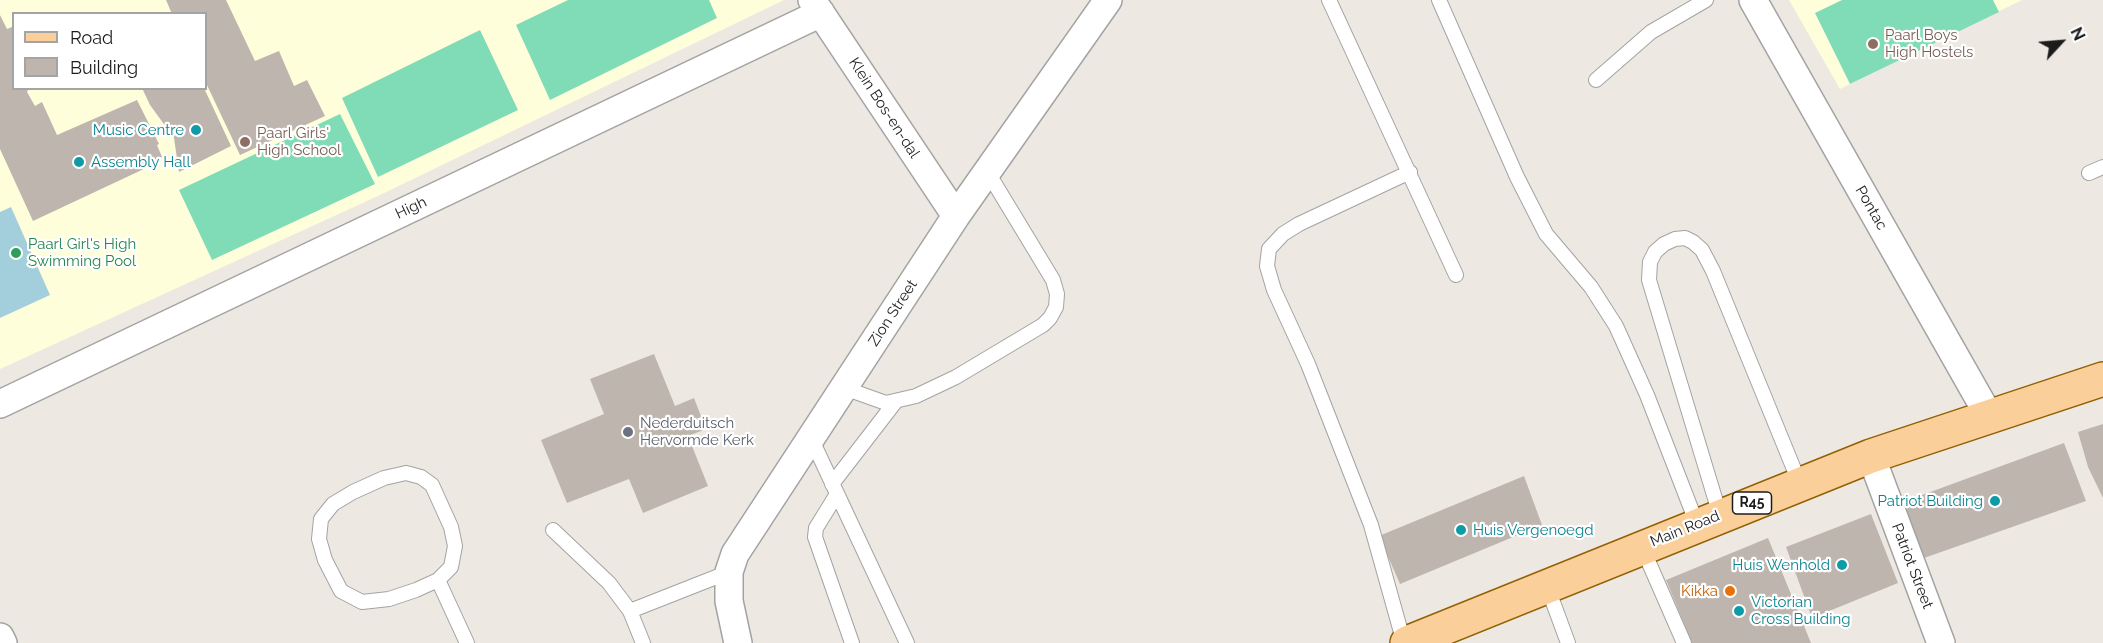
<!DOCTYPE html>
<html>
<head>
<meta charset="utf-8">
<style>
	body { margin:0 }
	#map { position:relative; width:2103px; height:643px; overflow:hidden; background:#ede9e2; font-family:Raleway,sans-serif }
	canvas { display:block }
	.legend { position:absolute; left:12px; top:12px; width:195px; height:78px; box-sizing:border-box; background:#fff; border:2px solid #a4a4a4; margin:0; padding:8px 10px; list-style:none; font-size:18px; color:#1c1c1c }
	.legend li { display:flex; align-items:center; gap:12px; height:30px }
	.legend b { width:30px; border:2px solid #a4a4a4 }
	.north { position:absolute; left:2031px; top:12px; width:60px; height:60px; -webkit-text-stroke:4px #fff; paint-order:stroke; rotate:64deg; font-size:16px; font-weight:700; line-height:24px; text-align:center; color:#1c1c1c }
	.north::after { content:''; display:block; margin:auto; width:21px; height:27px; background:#1c1c1c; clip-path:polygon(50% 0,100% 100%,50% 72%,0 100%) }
</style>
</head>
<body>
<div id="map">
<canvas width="2103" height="643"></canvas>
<ul class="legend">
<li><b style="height:8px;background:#facf9a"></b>Road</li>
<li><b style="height:16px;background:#beb5ae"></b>Building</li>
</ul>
<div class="north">N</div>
</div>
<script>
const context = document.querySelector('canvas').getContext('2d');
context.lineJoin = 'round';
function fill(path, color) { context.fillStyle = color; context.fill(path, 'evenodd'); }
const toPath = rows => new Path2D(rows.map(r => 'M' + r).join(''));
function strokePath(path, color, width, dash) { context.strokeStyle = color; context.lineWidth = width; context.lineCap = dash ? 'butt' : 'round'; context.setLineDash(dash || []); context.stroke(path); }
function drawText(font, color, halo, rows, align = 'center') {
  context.font = font + ' Raleway,sans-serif'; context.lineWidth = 4.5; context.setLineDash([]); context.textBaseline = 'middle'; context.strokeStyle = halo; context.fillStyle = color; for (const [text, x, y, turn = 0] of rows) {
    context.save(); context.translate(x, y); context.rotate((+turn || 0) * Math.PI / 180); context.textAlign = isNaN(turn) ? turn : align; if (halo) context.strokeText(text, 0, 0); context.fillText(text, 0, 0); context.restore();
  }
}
fill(toPath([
	[0,0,784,0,380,195,0,369],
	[14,14,206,14,206,88,14,88],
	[1789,0,2022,0,1840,89]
]), '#fffeda');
fill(toPath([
	[568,0,709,0,717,18,550,100,516,25],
	[1842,0,1993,0,1999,12,1850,84,1815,13],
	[480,30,518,110,378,177,342,98],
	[340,114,375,184,212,260,179,190]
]), '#80dcb7');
fill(toPath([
	[11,207,50,295,0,318,0,212]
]), '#a2cfdb');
fill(toPath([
	[166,0,226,0,255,61,279,51,294,86,307,80,325,116,240,155,206,83,206,14,172,14],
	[0,15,7,29,14,26,14,88,29,88,27,92,35,106,42,102,57,135,137,100,159,144,157,145,162,157,145,165,146,168,33,221,0,149],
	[142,88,204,88,231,146,179,172,174,138,150,105],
	[654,354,675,406,694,398,706,429,688,436,708,486,643,513,629,479,567,503,541,440,604,414,590,379],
	[2103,424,2103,498,2088,467,2078,432],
	[2064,443,2086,501,1924,558,1903,502],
	[1524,476,1542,525,1400,584,1379,536],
	[1871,514,1898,583,1812,618,1786,547],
	[1768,538,1811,643,1692,643,1666,580]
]), '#beb5ae');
const lane = toPath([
	[1329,0,1456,275],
	[1439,0,1517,177,1546,234,1591,287,1616,326,1647,395,1697,524],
	[1596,80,1651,32,1706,0],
	[2089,173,2103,167],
	[844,388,886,403,916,396,956,377,1043,325,1050,318,1056,307,1057,294,1053,280,987,171],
	[811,438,907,643],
	[406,473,421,477,432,485,451,527,455,546,451,567,438,580,416,590,389,599,362,602,341,591,325,560,319,539,321,519,333,504,353,492,384,478,406,473],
	[832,484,896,401],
	[837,494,816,528,815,537,852,643],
	[1720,515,1649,280,1650,262,1655,252,1664,244,1675,239,1685,238,1693,242,1702,250,1713,271,1800,484],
	[553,530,609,583,630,611,643,643],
	[1642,547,1684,643],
	[438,580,467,643],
	[1547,586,1568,643],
	[630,611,729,572],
	[1404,643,1371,525,1308,364,1274,290,1267,266,1269,249,1283,234,1299,224,1410,172]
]);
const street = toPath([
	[812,0,956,216],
	[1753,0,1989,416],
	[0,404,821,13],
	[1871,456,1941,643],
	[0,637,3,643],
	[738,643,729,601,729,572,735,554,956,216,1108,0]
]);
const primary = toPath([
	[1407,643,1871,456,2103,379]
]);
strokePath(lane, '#a3a3a3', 16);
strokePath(street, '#a3a3a3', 30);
strokePath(primary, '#926002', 36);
strokePath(lane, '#fff', 14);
strokePath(street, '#fff', 27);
strokePath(primary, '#facf9a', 33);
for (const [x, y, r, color] of [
	[1873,44,6,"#8d6e63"],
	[196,130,6,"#0f9aa8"],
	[245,142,6,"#8d6e63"],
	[79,162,6,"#0f9aa8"],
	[16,253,6,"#2e9e5b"],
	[628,432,6,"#6b7280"],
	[1995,501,6,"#0f9aa8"],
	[1461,530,6,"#0f9aa8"],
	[1842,565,6,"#0f9aa8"],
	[1730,591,6,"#e8710a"],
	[1739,611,6,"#0f9aa8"]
]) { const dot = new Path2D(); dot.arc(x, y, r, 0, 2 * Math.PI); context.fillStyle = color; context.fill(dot); strokePath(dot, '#fff', 2); }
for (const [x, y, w] of [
	[1752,503,39]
]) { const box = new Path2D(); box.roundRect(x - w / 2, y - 11, w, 22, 4.5); context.fillStyle = '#fff'; context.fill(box); strokePath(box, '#1c1c1c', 1.5); }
drawText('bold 14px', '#1c1c1c', null, [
	["R45",1752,503]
]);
drawText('15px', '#785e54', '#fff', [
	["Paarl Boys",1885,35],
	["High Hostels",1885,52],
	["Paarl Girls'",257,133],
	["High School",257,150]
], 'left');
drawText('15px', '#1c1c1c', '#fff', [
	["Klein Bos-en-dal",884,108,57],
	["High",411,208,-25],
	["Pontac",1871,208,60],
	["Zion Street",893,313,-57],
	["Main Road",1685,529,-22],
	["Patriot Street",1912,566,69]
]);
drawText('15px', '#0d838f', '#fff', [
	["Music Centre",184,130],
	["Assembly Hall",91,162,"left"],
	["Patriot Building",1983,501],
	["Huis Vergenoegd",1473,530,"left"],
	["Huis Wenhold",1830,565],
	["Victorian",1751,602,"left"],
	["Cross Building",1751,619,"left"]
], 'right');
drawText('15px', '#27864d', '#fff', [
	["Paarl Girl's High",28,244],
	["Swimming Pool",28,261]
], 'left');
drawText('15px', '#5b616d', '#fff', [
	["Nederduitsch",640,423],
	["Hervormde Kerk",640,440]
], 'left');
drawText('15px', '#c56008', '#fff', [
	["Kikka",1718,591]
], 'right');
</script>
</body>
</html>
